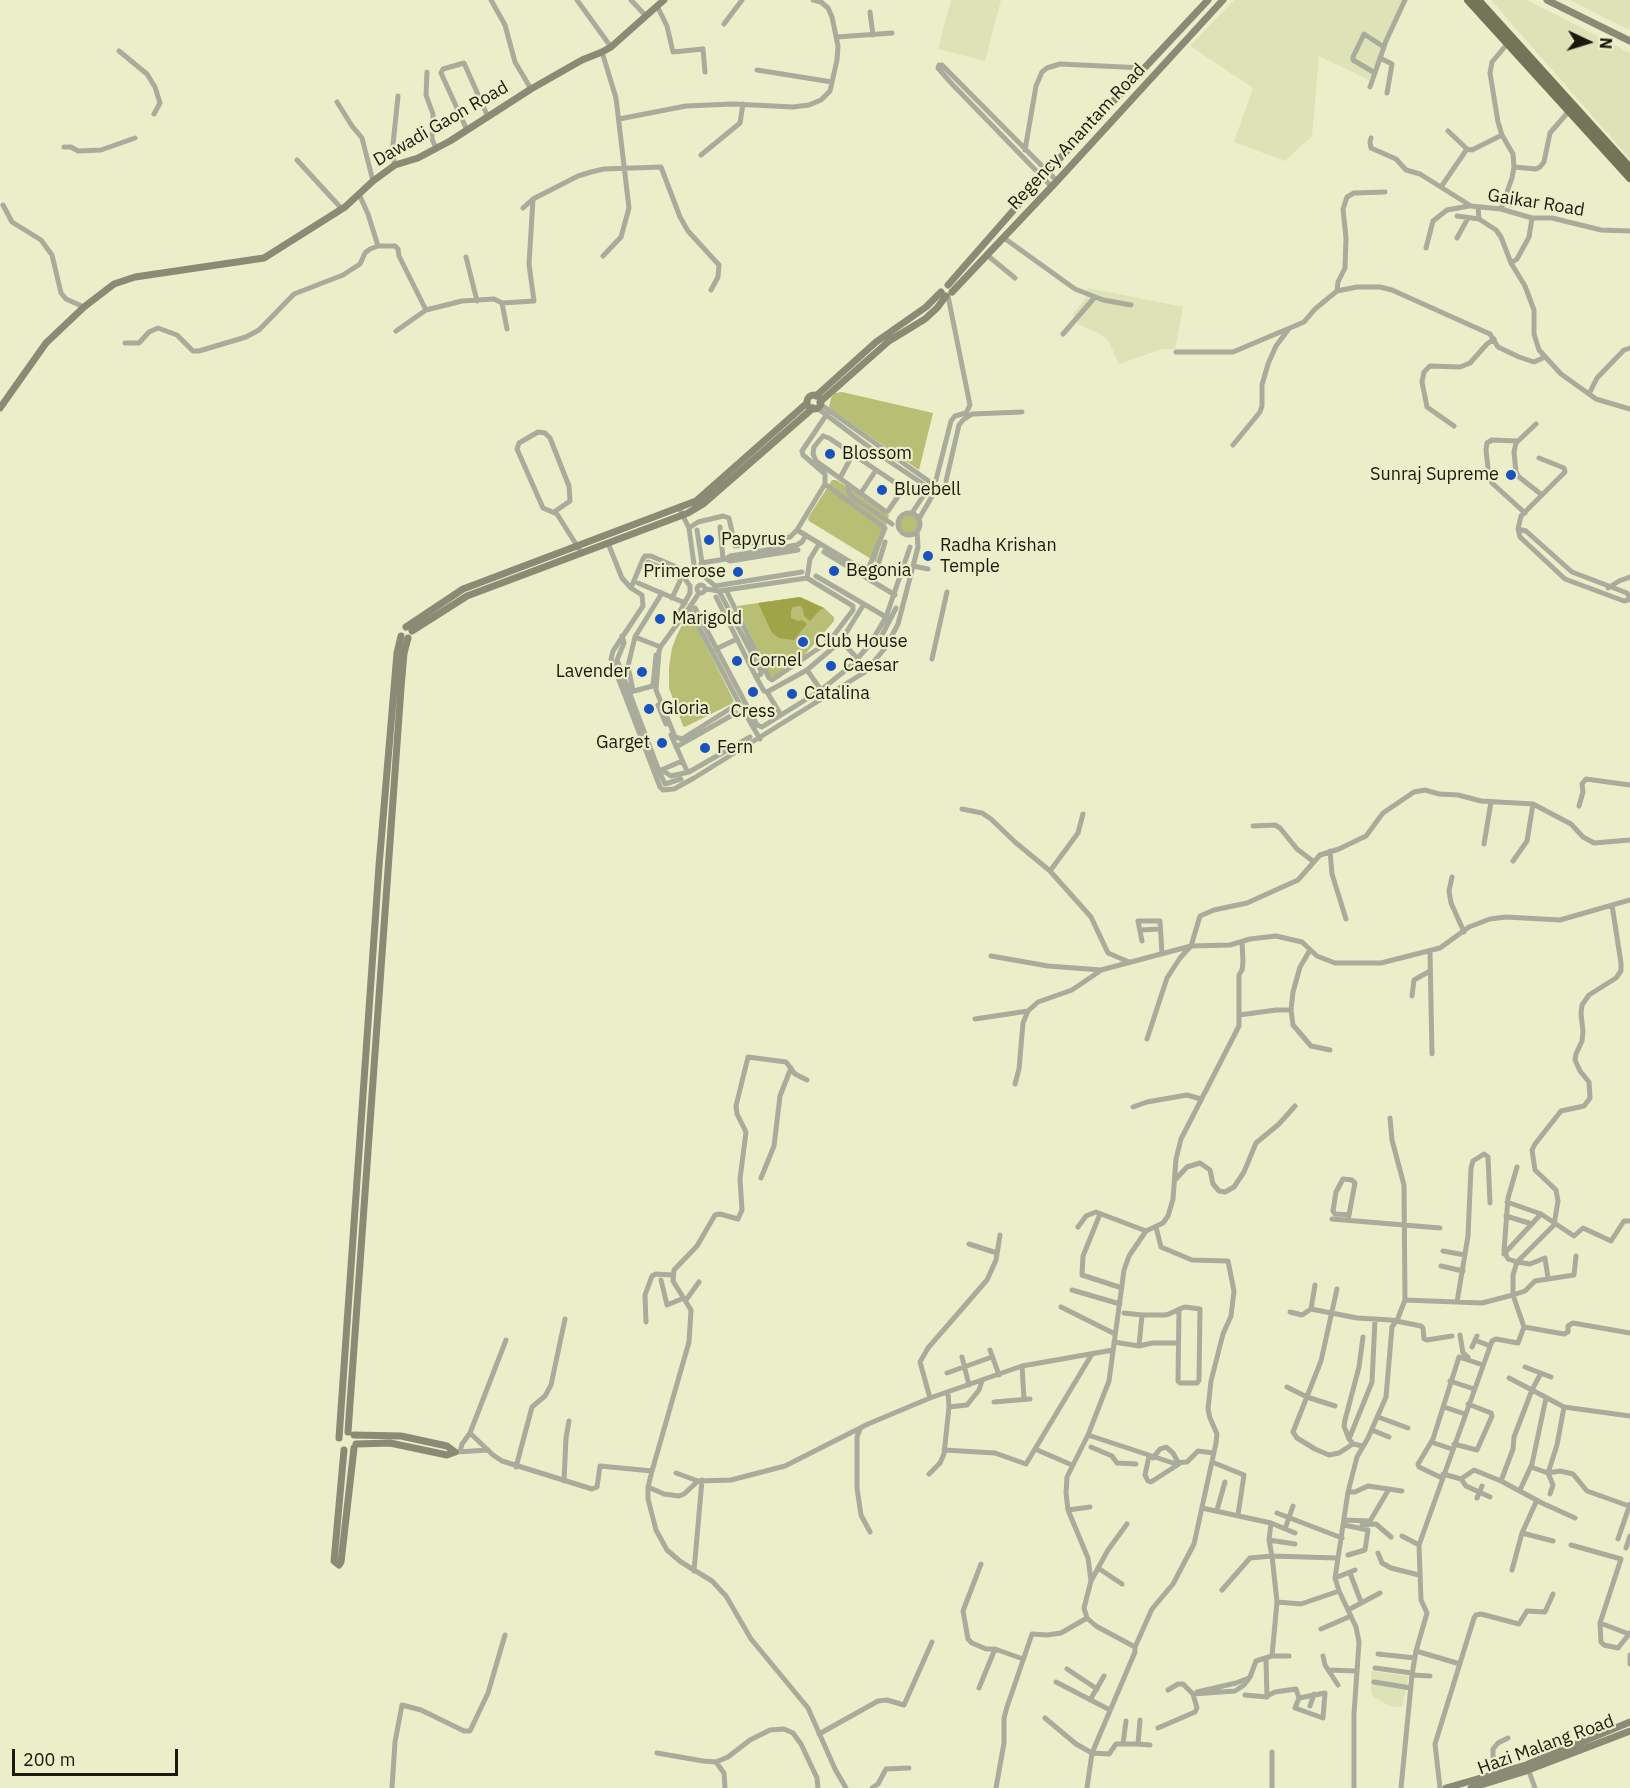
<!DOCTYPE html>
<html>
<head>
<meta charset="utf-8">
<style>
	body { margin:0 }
	#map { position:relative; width:1630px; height:1788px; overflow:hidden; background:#ebeec9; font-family:"IBM Plex Sans",sans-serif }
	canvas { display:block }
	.north { position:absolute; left:1558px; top:12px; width:60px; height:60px; -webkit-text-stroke:4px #ebeec9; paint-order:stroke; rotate:94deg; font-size:16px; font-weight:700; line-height:24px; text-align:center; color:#191a0d }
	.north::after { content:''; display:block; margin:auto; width:21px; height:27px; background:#191a0d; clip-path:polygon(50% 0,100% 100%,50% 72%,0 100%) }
	.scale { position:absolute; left:12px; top:1749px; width:166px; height:27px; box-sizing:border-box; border:3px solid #191a0d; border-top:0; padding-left:8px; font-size:18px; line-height:21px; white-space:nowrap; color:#191a0d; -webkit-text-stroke:4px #ebeec9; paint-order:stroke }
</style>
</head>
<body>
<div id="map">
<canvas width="1630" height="1788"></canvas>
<div class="north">N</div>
<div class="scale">200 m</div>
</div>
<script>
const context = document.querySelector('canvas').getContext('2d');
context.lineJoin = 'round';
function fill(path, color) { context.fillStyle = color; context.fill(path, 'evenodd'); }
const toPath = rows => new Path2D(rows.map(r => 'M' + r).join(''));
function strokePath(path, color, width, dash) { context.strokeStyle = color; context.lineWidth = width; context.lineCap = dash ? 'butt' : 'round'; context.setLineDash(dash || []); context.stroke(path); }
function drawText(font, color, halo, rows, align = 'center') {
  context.font = font + ' "IBM Plex Sans",sans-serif'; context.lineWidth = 4.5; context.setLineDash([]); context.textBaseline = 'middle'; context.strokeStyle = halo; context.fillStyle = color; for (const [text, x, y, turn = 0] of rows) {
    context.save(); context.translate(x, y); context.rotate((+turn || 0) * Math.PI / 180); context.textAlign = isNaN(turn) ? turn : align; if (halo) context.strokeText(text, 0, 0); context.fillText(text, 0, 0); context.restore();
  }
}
fill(toPath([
	[951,0,1001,0,985,61,938,49],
	[1234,0,1403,0,1369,80,1319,56,1312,136,1285,161,1234,142,1253,88,1190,46],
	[1491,0,1527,0,1630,53,1630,159],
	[1569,0,1630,0,1630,30],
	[1088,288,1183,307,1175,349,1162,349,1119,364,1108,340,1100,334,1078,324,1073,314,1085,299],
	[1371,1671,1409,1676,1402,1707,1390,1706,1374,1697,1371,1691]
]), '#dee2b7');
fill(toPath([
	[842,392,933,413,919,470,832,410,829,407,831,398,835,393],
	[832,480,836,480,886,511,889,515,876,562,809,521,808,518],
	'899 524a10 10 0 1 1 20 0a10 10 0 1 1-20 0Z',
	[800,597,824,608,834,617,834,621,802,658,773,677,770,676,737,606],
	[689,619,694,622,734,701,731,704,685,727,683,726,669,688,669,667,672,648,677,635,684,621]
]), '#b9be75');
fill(toPath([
	[800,597,824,608,820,610,810,621,804,616,803,609,800,606,793,607,791,610,791,618,798,621,802,620,807,624,794,640,779,638,772,633,758,603]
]), '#a0a448');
strokePath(toPath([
	[491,0,505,25,515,62,531,89],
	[577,0,611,47],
	[631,0,645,15],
	[657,6,667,26,673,52,703,49,705,72],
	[870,12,873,35],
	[724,24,742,0],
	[837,37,892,33],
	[1508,43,1492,62,1490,73,1498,122,1502,135,1513,154,1514,167,1536,169,1540,167,1544,162,1550,133,1569,111],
	[119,51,147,74,155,87,160,103,154,114],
	[602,52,616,98,629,208,621,237,603,256],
	[1380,58,1392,64,1387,93],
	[757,70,832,82],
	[427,72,426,95,433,114,432,139,436,148],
	[1375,73,1353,60,1353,57,1364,34,1384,47],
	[1370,87,1386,41,1405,0],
	[337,102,352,126,362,138,373,181],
	[619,119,686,106,733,104,793,107,809,105,821,100,830,91,837,60,838,46,832,17,828,8,821,2,813,0],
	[467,130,441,73,443,69,464,63,488,117],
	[1448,131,1467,149,1472,150,1502,135],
	[1371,138,1370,142,1371,148,1396,159,1406,170,1420,174,1471,206,1501,209,1532,218,1552,218,1601,230,1630,231],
	[64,147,71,147,78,151,101,150,135,138],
	[1025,150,1036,86,1042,72,1047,68,1060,64,1144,68],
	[701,155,740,123,743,104],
	[297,160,342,209],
	[395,165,392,154,398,96],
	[1052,187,952,84,938,68,939,65,942,65,1057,181],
	[1441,187,1467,149],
	[359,194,368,214,378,246,395,246,398,249,399,256,426,310,462,301,494,299,502,303,507,329],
	[3,205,12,222,41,240,52,255,61,293,66,299,84,307],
	[1478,207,1479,219,1496,230,1501,237,1511,263,1525,286,1534,310,1534,334,1539,350,1561,374,1596,399,1630,409],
	[523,208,533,199,578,176,591,172,604,169,661,167,680,217,688,231,719,265,718,277,711,290],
	[1501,209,1512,178,1514,167],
	[1457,216,1479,219],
	[1004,238,1075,289,1103,300,1131,305],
	[1457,238,1468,218],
	[1426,248,1433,221,1447,210,1469,206],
	[987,255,1015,278],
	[466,257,477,301],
	[1511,263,1517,259,1529,237,1532,218],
	[1337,291,1357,287,1380,287,1392,290,1490,334,1498,347,1519,357,1534,362,1545,357],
	[502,303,534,301,529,264,533,199],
	[396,331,426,310],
	[1063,334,1095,297],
	[125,343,139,343,149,332,158,328,177,335,193,351,199,351,246,337,259,330,294,294,343,275,360,264,365,253,370,249,378,246],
	[1176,352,1233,352,1304,322,1315,309,1337,291,1338,282,1345,268,1346,238,1343,209,1347,197,1354,193,1385,192],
	[1589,394,1597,378,1624,350,1630,348],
	[820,404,937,487],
	[817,408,877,453,935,492],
	[1536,424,1516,443,1514,452,1516,472,1519,477,1542,495],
	[1454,426,1427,407,1422,382,1424,372,1430,366,1460,367,1470,363,1487,344,1494,339],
	[823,436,829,438,900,486,901,492,888,511,885,511,816,461,813,454,814,447,823,436],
	[1518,441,1492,440,1487,443,1486,450,1489,477,1492,483,1525,513],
	[1233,445,1260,412,1262,406,1262,385,1268,364,1276,346,1288,330],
	[840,478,853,454],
	[936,480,951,421,955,416,966,413,970,405,948,296],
	[946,481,959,425,963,420,972,414,1022,412],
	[825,484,797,530,790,537,735,546,729,518,723,516,698,522,689,528,695,572,690,573,651,556,645,556,643,559,631,588,642,595,643,606,613,651,611,659,660,787,663,790,674,789,694,778,865,672,886,647,898,624,918,547,917,531],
	[848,484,848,489,851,496,892,524],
	[861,493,876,470],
	[679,508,689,528],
	[554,512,570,501,569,486,550,438,545,433,538,432,519,443,517,449,543,508,557,514,579,549],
	'898 524a11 11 0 1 1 22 0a11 11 0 1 1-22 0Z',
	[912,513,929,487],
	[919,519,935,491],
	[720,527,723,559],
	[1518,529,1526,531,1572,572,1627,593,1629,597,1628,600,1624,601,1565,579,1520,537,1518,529],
	[1518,529,1521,516,1565,472,1564,468,1539,458],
	[697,530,704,576,715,586,802,572],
	[797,530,867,572,885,528,825,484,825,474,803,455,802,451,829,411],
	[608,543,622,578,631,588],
	[824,552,895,595],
	[726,559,730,561,798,550],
	[648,562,677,574,679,577,680,581,672,598],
	[701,563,726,559,730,556,797,545,802,542,806,535],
	[913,566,928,569],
	[816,576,886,617,910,547],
	[873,582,885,542],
	[638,583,685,603],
	'697 589a4 4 0 1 1 8 0a4 4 0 1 1-8 0Z',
	[1608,588,1619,581,1630,577],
	[706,589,719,591,807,578,810,559,819,544],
	[726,590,769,678,772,680,822,646,834,635,853,610,853,606,807,578],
	[719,591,761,671,761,674,756,677],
	[699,593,689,608,739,703,760,739],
	[716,597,756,677,764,691,767,692,807,670,841,641,864,604],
	[689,608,661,646,659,651,656,690,675,737,682,739,739,703],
	[695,608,757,725,762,727,821,690,852,665,870,644,878,643,896,608],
	[675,620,690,593,690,586,685,579],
	[622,636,624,643,617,660,659,771,665,772,671,776,689,772,750,737],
	[635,637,658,646],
	[841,641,858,659],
	[870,644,886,617],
	[716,649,737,639],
	[932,659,947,592],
	[807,670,821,690],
	[633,691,628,666,635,637,662,593],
	[630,692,653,686,656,655],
	[767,692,781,715],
	[658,705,666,724],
	[671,735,687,771],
	[676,747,736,713],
	[681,779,665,784,659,771,682,761],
	[1579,806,1583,792,1582,784,1586,779,1630,785],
	[962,809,982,813,991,819,1015,842,1050,871,1091,917,1108,953,1129,962],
	[1253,826,1275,825,1280,828,1297,849,1314,862],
	[1484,844,1491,802],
	[1330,851,1332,874,1346,919],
	[1513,861,1527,841,1533,804],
	[1050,871,1078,833,1083,814],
	[1452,877,1449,891,1451,903,1464,932],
	[1140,930,1160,929],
	[1142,941,1138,921,1160,921,1162,954],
	[1310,950,1300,967,1293,992,1291,1010,1293,1025,1311,1046,1330,1050],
	[1430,952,1432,1054],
	[991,956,1048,966,1101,970,1191,946,1230,945,1250,939,1276,936,1302,942,1317,956,1335,963,1381,963,1440,948,1469,927,1490,919,1506,917,1560,920,1630,900],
	[1412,996,1414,980,1430,971],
	[1239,1015,1276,1010,1291,1010],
	[975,1019,1028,1011],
	[1147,1039,1167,978,1180,958,1191,946,1200,916,1214,910,1247,903,1298,880,1320,855,1339,849,1366,836,1383,813,1414,792,1425,790,1439,794,1458,795,1481,801,1533,804,1571,824,1583,837,1594,843,1630,840],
	[807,1080,795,1074,786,1062,748,1057,736,1106,737,1114,746,1132,740,1179,742,1210,738,1219,720,1214,715,1215,697,1246,674,1270,673,1281,691,1310,689,1342,652,1471,648,1487,648,1499,656,1530,667,1550,681,1562,712,1581,726,1596,751,1639,808,1708,835,1769,846,1788],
	[1015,1084,1019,1069,1023,1023,1028,1011,1038,1002,1072,990,1100,971],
	[1133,1107,1147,1102,1187,1095,1201,1099],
	[761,1178,774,1146,780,1096,791,1068],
	[1175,1180,1187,1167,1200,1163,1210,1170,1213,1184,1219,1191,1225,1192,1234,1187,1244,1172,1256,1143,1279,1124,1295,1106],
	[1507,1202,1541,1214,1574,1236,1583,1228,1611,1241,1624,1221,1630,1221],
	[1100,1214,1083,1256,1082,1275,1122,1288],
	[1506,1216,1532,1224],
	[1332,1219,1440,1228],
	[1348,1220,1355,1183,1352,1180,1343,1179,1336,1192,1333,1211,1335,1214,1349,1215],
	[1078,1227,1086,1216,1096,1212,1146,1231],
	[969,1244,997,1253],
	[1443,1251,1465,1255],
	[1504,1254,1541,1214],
	[1441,1266,1463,1271],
	[1548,1278,1545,1258,1530,1264,1517,1262,1554,1225,1558,1201,1556,1190,1535,1170,1532,1150,1535,1144,1561,1111,1584,1106,1590,1098,1589,1082,1580,1071,1575,1060,1576,1054,1582,1041,1583,1031,1581,1014,1582,1005,1589,995,1616,978,1621,971,1621,963,1612,905],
	[661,1280,667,1305,684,1298],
	[1337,1289,1321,1361,1293,1432,1297,1438,1315,1449,1329,1455,1339,1453,1353,1444,1363,1446],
	[1072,1290,1120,1304],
	[686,1300,699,1282],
	[1405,1300,1482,1303,1513,1295,1513,1275,1517,1262,1508,1259,1504,1251,1508,1198,1517,1167],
	[1457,1302,1468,1236,1471,1168,1473,1161,1484,1154,1488,1157,1490,1203],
	[1061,1307,1115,1334],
	[1311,1309,1315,1285],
	[1290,1312,1302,1315,1311,1309,1357,1318,1391,1320,1421,1326,1423,1328,1424,1339,1427,1340,1452,1336],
	[1124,1313,1142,1315,1165,1315,1169,1314,1182,1308,1185,1307,1200,1309,1199,1380,1197,1383,1180,1383,1178,1381,1179,1309],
	[646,1322,645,1295,652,1276,656,1274,672,1275],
	[1524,1327,1564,1334,1568,1332,1568,1326,1573,1323,1630,1333],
	[1460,1335,1463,1353,1468,1357],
	[1475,1340,1490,1346],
	[1114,1342,1139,1346,1152,1343,1178,1343],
	[1139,1346,1142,1315],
	[1472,1347,1477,1336],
	[990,1350,999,1375],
	[962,1357,969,1385],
	[1022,1366,1024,1399],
	[1525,1367,1551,1377],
	[947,1373,992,1357],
	[1509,1378,1532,1390,1541,1373],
	[1450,1381,1474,1389],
	[1287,1387,1307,1397,1335,1406],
	[930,1398,920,1362,928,1348,987,1280,996,1260,1000,1235],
	[994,1402,1030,1399],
	[949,1407,967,1405,979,1390,982,1381],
	[1444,1407,1465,1414],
	[1378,1417,1408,1428],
	[860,1429,857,1437,857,1488,861,1515,870,1532],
	[1372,1430,1389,1437],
	[470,1433,493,1455,502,1461,592,1489,597,1487,600,1466,652,1471],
	[1088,1435,1173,1463,1187,1462,1198,1451,1214,1453],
	[1349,1439,1344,1426,1345,1420,1359,1367,1363,1337],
	[1431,1442,1452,1449],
	[1353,1444,1349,1439,1372,1382,1375,1319],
	[1454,1444,1477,1450,1492,1416,1491,1413,1468,1404],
	[1091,1447,1112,1456,1117,1463,1136,1464],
	[1035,1449,1072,1465],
	[944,1450,995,1453,1026,1464,1092,1354],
	[457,1452,488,1450],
	[460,1452,462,1444,470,1433,506,1340],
	[1149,1456,1145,1475,1148,1481,1151,1482,1179,1464,1173,1453,1166,1447,1160,1449,1153,1458],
	[1212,1462,1244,1475,1238,1515],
	[516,1467,532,1407,545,1396,551,1385,565,1319],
	[1531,1467,1548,1473,1560,1471,1573,1474,1587,1491,1629,1506],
	[676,1473,698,1481],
	[929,1474,940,1463,944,1454,949,1407,948,1392],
	[1443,1474,1461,1479,1474,1470,1501,1481,1542,1503,1575,1518],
	[1442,1478,1419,1467,1418,1464,1433,1439,1459,1357,1483,1365],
	[1461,1479,1466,1486,1490,1497],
	[564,1481,566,1438,569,1421],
	[1501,1481,1513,1449,1514,1437,1532,1390,1564,1407],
	[648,1487,664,1494,679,1496,684,1494,698,1481,731,1480,785,1466,868,1424,930,1398,1022,1366,1113,1350],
	[1520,1490,1532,1464,1546,1398],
	[1348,1492,1355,1492,1368,1486,1402,1491],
	[1550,1494,1553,1485,1548,1473,1557,1445,1564,1407,1630,1416],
	[1477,1498,1482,1486],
	[1202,1508,1271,1523,1269,1540,1272,1556,1337,1558],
	[1068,1510,1090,1507],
	[1217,1510,1225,1482],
	[1277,1513,1342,1538],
	[1344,1520,1370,1521,1389,1489],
	[1271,1523,1295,1533],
	[1344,1525,1368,1530,1365,1550,1348,1555],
	[1362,1525,1376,1524,1391,1537],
	[1286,1526,1293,1506],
	[1522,1533,1553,1541],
	[1402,1536,1419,1545],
	[1618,1539,1630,1504],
	[1269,1540,1295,1544],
	[1571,1545,1621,1559,1600,1623,1601,1642,1604,1645,1618,1648,1630,1633],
	[1626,1548,1630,1536],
	[1378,1553,1382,1563,1391,1568,1419,1575],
	[981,1564,963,1611,968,1639,972,1643,986,1649,995,1649,1023,1659],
	[1098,1568,1122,1584],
	[1512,1570,1522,1533,1537,1500],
	[694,1571,702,1480],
	[1350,1573,1361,1602],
	[1335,1578,1355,1570],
	[1091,1581,1108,1550,1127,1524],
	[1222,1590,1250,1558,1272,1556,1277,1602,1301,1604,1339,1591],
	[1277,1602,1272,1656,1289,1656],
	[1348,1610,1380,1593],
	[1600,1623,1629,1634],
	[1321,1629,1351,1616],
	[1135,1647,1152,1609,1173,1584,1194,1544,1216,1443,1217,1434,1210,1418,1208,1409,1211,1381,1223,1334,1231,1316,1234,1291,1228,1261,1192,1260,1161,1247,1156,1227],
	[1416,1651,1460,1664],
	[1378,1654,1415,1658],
	[1630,1655,1630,1664],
	[1323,1656,1325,1665,1338,1685],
	[1375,1668,1412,1673],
	[1067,1669,1097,1689],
	[1328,1670,1357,1671],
	[1412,1675,1430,1676],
	[1056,1682,1110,1710],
	[1374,1682,1411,1688],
	[979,1688,995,1649],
	[1168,1690,1178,1684,1183,1684,1193,1694,1235,1691,1244,1685,1250,1677,1256,1661,1272,1656],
	[1197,1692,1236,1683,1249,1678],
	[1245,1695,1267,1697,1266,1660],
	[1267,1696,1275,1692,1296,1689,1299,1698,1295,1708,1323,1718,1325,1693,1299,1698],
	[1090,1700,1104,1676],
	[1310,1706,1314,1694],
	[1045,1718,1076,1744,1092,1753,1109,1754,1116,1744,1138,1744,1140,1720],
	[1158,1728,1195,1712,1197,1708,1193,1694],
	[819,1734,878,1701,887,1700,904,1705,932,1642],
	[1123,1744,1126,1721],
	[1138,1744,1150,1745],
	[657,1753,703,1761,716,1762,728,1757,750,1740,770,1730,784,1729,793,1733,801,1744,817,1778,818,1788],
	[716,1762,724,1773,725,1788],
	[1527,1766,1535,1788],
	[1498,1773,1493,1757,1493,1749,1498,1743,1508,1738],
	[392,1788,395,1742,402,1705,421,1710,464,1731,470,1731,488,1693,505,1635],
	[872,1788,878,1784,886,1769,909,1768],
	[996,1788,1004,1743,1004,1718,1007,1707,1032,1634,1047,1635,1061,1633,1087,1618],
	[1087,1788,1092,1753,1135,1652,1135,1647,1096,1626,1087,1618,1084,1608,1091,1581,1088,1558,1068,1510,1066,1493,1067,1477,1088,1435,1109,1381,1124,1270,1129,1256,1146,1231,1163,1223,1168,1216,1173,1199,1176,1159,1181,1139,1239,1026,1239,975,1242,970,1243,962,1242,942],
	[1272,1788,1272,1752],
	[1354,1788,1354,1714,1359,1642,1356,1627,1339,1591,1335,1578,1348,1492,1357,1457,1368,1438,1386,1397,1392,1327,1398,1318,1405,1300,1404,1185,1392,1140,1390,1118],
	[1401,1788,1412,1675,1416,1651,1427,1613,1421,1600,1419,1545,1492,1341,1496,1339,1518,1343,1524,1327,1513,1295,1525,1291,1535,1281,1574,1275,1576,1256],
	[1440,1788,1435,1744,1474,1618,1476,1615,1481,1614,1519,1624,1527,1611,1545,1612,1553,1594]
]), '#a9ab9b', 5);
strokePath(toPath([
	[1547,0,1630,41],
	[948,285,1047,172,1208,0],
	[952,292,1057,181,1223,0],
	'807 402a7 7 0 1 1 14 0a7 7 0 1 1-14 0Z',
	[816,396,876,342,926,307,941,292],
	[820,402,889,341,925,319,937,308,946,296],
	[0,408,46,343,84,307,114,284,135,277,264,258,345,207,373,181,395,165,418,158,450,141,531,89,582,60,602,52,611,47,664,0],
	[406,627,463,589,696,501,807,403],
	[412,631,467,596,688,513,703,504,813,408],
	[348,1432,401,688,404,653,408,638],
	[354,1435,401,1436,447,1446,455,1452],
	[339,1438,379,866,397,653,401,636],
	[356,1444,390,1443,447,1455,455,1452],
	[344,1450,334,1561,339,1565,341,1562,354,1448],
	[1446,1788,1526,1765,1630,1722],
	[1471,1788,1523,1772,1630,1731]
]), '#898b75', 7);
strokePath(toPath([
	[1468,0,1630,178],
	[1478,0,1630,168]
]), '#737559', 8);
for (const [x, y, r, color] of [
	[830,454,6,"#1852be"],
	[1511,475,6,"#1852be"],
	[882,490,6,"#1852be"],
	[709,540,6,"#1852be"],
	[928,556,6,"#1852be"],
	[834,571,6,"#1852be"],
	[738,572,6,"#1852be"],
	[660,619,6,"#1852be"],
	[803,642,6,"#1852be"],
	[737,661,6,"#1852be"],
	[831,666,6,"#1852be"],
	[642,672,6,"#1852be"],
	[753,692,6,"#1852be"],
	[792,694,6,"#1852be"],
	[649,709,6,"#1852be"],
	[662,743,6,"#1852be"],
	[705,748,6,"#1852be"]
]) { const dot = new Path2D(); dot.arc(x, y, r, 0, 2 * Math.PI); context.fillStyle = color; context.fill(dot); strokePath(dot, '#ebeec9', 2); }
drawText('18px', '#191a0d', '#ebeec9', [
	["Dawadi Gaon Road",441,124,-30],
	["Regency Anantam Road",1077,137,-47],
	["Gaikar Road",1536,203,9],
	["Hazi Malang Road",1546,1745,-20]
]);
drawText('18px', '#191a0d', '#ebeec9', [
	["Blossom",842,454],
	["Sunraj Supreme",1499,475,"right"],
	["Bluebell",894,490],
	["Papyrus",721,540],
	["Radha Krishan",940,546],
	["Temple",940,567],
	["Begonia",846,571],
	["Primerose",726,572,"right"],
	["Marigold",672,619],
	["Club House",815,642],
	["Cornel",749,661],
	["Caesar",843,666],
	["Lavender",630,672,"right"],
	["Catalina",804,694],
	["Gloria",661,709],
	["Cress",753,712,"center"],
	["Garget",650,743,"right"],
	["Fern",717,748]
], 'left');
</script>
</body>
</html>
